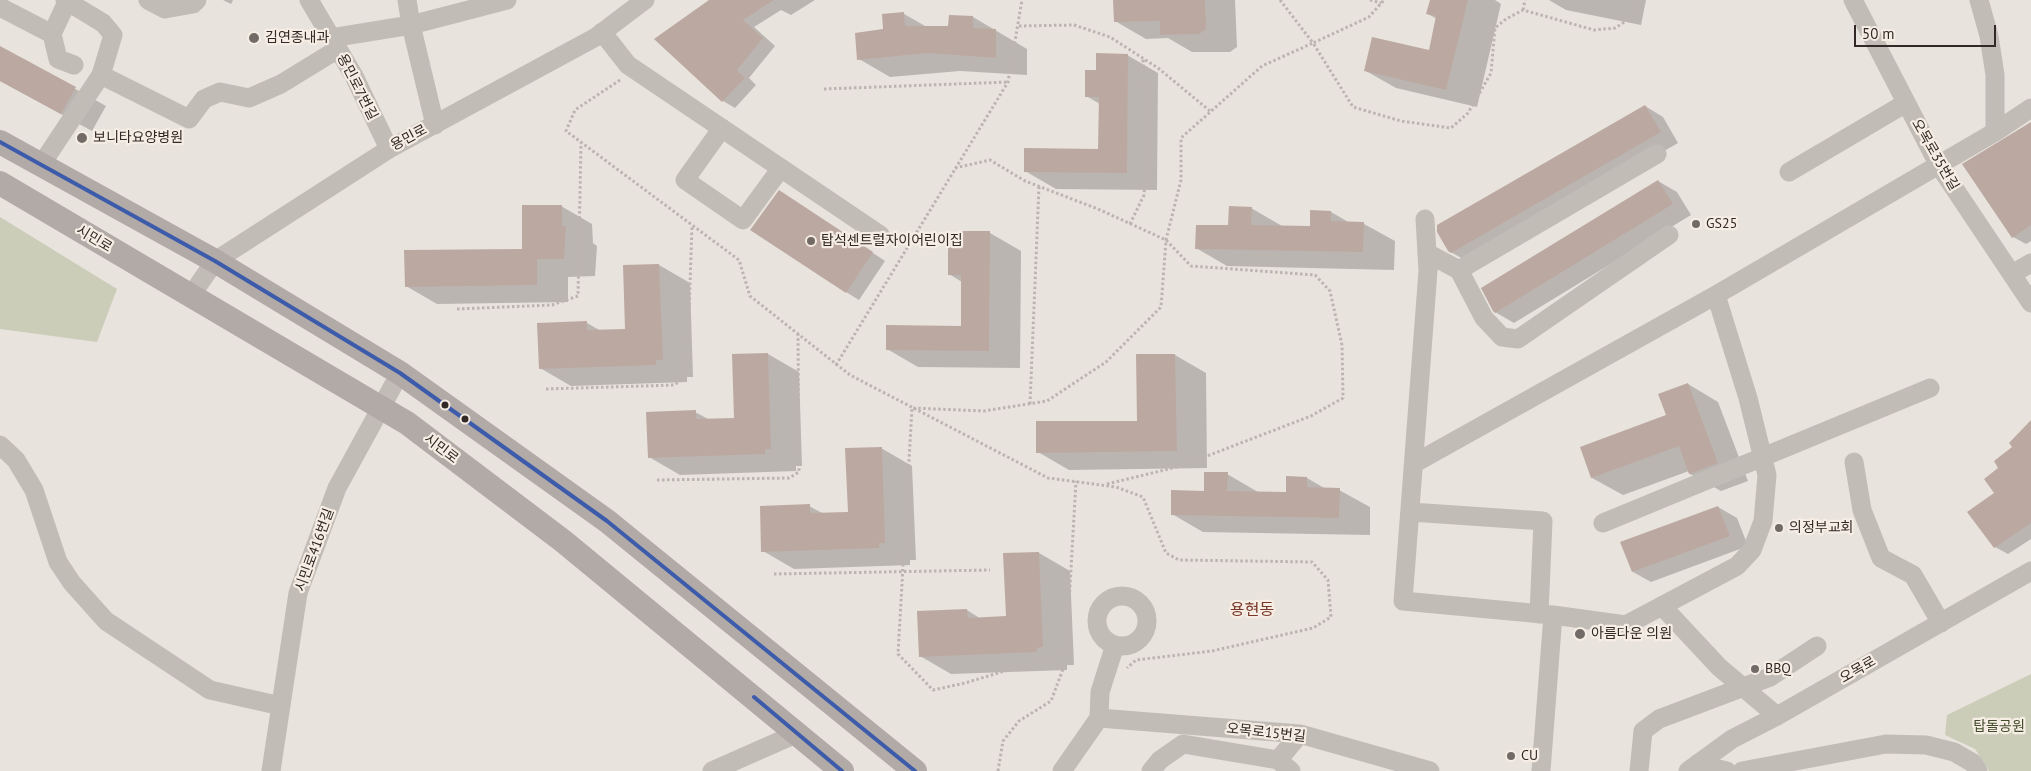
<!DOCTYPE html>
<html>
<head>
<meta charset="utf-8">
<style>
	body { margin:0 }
	#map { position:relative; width:2031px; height:771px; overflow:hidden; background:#e9e3de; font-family:"PT Sans",sans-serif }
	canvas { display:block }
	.scale { position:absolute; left:1854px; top:25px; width:142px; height:22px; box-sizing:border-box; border:2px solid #322926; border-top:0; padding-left:6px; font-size:15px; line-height:18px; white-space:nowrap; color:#322926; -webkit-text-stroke:4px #f6ede4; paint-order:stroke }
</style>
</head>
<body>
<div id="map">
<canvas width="2031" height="771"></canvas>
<div class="scale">50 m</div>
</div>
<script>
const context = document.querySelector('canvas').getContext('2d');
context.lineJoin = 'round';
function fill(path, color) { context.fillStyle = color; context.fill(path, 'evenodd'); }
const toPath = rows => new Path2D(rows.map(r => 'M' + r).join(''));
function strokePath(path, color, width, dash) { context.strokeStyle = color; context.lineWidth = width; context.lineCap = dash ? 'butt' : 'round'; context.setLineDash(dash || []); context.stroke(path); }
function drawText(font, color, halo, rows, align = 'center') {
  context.font = font + ' "PT Sans","Noto Sans KR",sans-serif'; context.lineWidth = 4.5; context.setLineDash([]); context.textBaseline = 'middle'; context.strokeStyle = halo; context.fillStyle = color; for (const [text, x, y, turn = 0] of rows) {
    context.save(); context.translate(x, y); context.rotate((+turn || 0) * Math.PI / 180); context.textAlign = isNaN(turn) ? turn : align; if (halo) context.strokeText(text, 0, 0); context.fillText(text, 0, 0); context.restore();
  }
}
fill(toPath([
	[0,217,117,289,97,342,0,329],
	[2031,674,2031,771,1989,771,1975,749,1945,735,1947,715]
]), '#cbcdb9');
fill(toPath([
	[223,0,233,0,231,4],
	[712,0,815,0,791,15,781,10,754,27,775,46,749,78,756,85,735,108,723,101,656,39],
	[1115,0,1235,0,1237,47,1230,52,1192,52,1168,38,1146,39,1115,21],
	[1431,0,1495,0,1501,4,1477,107,1396,88,1366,71,1430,52,1437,19,1428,14],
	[1549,0,1646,0,1641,25,1566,10],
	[904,14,927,27,949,27,950,16,973,17,1027,49,1027,75,960,71,890,77,859,59,885,30],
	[0,47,106,106,92,131,0,81],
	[1127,55,1158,73,1157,190,1056,189,1025,171,1099,150,1100,104,1086,96],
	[1645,106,1663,117,1678,143,1470,263,1449,251],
	[2031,123,2031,241,2026,244,2013,237],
	[1658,181,1677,192,1691,215,1514,323,1495,312],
	[792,199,885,261,859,300,846,292],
	[561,206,592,224,593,243,597,246,595,276,568,277,568,302,437,304,406,286,524,250],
	[1251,208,1282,226,1311,228,1331,212,1350,223,1364,224,1395,241,1394,270,1227,266,1196,248,1229,226],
	[990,233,1021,251,1020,368,918,367,887,349,962,328,962,282,949,274,960,249],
	[659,265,690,283,693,377,687,377,687,382,571,386,540,368,587,323,601,331,626,330],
	[768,354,799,372,802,466,796,466,796,471,680,475,649,457,695,412,710,420,735,419],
	[1175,355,1206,373,1207,468,1069,470,1038,452,1138,422],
	[1688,384,1718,402,1748,481,1721,491,1690,474,1689,471,1623,495,1592,478,1581,448,1668,416],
	[2031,421,2031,539,2008,554,1995,547,1996,493,2000,468],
	[881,448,912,466,916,560,910,560,910,565,794,569,763,551,809,506,824,514,849,513],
	[1227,474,1258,492,1287,494,1307,478,1326,489,1339,490,1370,507,1370,535,1203,532,1172,514,1205,492],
	[1718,507,1737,518,1748,546,1651,582,1633,572],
	[1039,553,1070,571,1074,665,1067,665,1067,670,951,674,920,656,967,610,981,619,1007,618,1005,554]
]), '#0003');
fill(toPath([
	[709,0,774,0,743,20,763,38,737,70,745,78,722,102,654,39],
	[1113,0,1205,0,1206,29,1199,34,1160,35,1160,21,1114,22],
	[1430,0,1468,0,1446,90,1364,71,1372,37,1429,50,1436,16,1426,14],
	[904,12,905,26,948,26,949,15,973,16,973,28,996,29,996,58,928,53,857,60,855,33,883,29,882,14],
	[0,46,76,87,61,114,0,81],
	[1096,53,1128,54,1127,173,1024,172,1024,148,1098,149,1099,97,1085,97,1085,70,1096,70],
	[1645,105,1661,132,1451,253,1448,251,1437,232,1437,225],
	[2031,122,2031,225,2012,238,1962,164],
	[1658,180,1673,204,1495,313,1493,311,1481,288],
	[779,190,873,252,846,293,750,230],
	[522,205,562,205,562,226,566,226,564,259,537,259,537,285,405,287,404,250,522,249],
	[1229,206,1252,207,1251,225,1310,226,1310,210,1331,211,1331,221,1364,222,1363,252,1195,249,1196,225,1228,225],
	[959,231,990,231,989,351,886,350,886,325,961,326,961,275,948,275,948,247,958,247],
	[659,264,663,360,656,360,656,365,539,369,537,323,587,321,587,330,625,329,623,265],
	[768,353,771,449,765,449,765,454,648,458,646,412,696,410,696,419,734,418,732,354],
	[1136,354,1175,354,1177,451,1036,453,1036,421,1137,421],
	[1688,383,1718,463,1689,474,1679,446,1591,478,1580,447,1666,415,1658,394],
	[2031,420,2031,523,1994,548,1967,512,1994,493,1984,479,1998,468,1994,461,2012,447,2009,443],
	[882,447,885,543,879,543,879,548,761,552,760,506,810,504,810,513,848,512,845,448],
	[1204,472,1228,472,1227,491,1286,492,1286,476,1307,477,1307,487,1340,488,1339,518,1171,515,1171,490,1204,491],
	[1718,506,1730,536,1632,572,1620,542],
	[1039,552,1043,647,1037,648,1037,652,919,657,917,611,967,609,968,618,1006,616,1003,553]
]), '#bba8a1');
strokePath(toPath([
	[1280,0,1313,43,1369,17,1384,0],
	[1370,0,1381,3],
	[1523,10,1525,0],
	[1019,26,1074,25,1110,37,1158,68,1210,111],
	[620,80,575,110,566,131,739,260,750,296,850,375,1048,478,1116,487,1143,497,1166,553,1179,560,1312,562,1328,580,1331,617,1313,628,1212,651,1136,660,1127,668],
	[824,89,1008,82],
	[955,168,990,160,1025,181,1098,209,1166,240,1191,266,1315,275,1330,291,1342,345,1343,398,1311,416,1181,466,1107,484],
	[1130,224,1144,195,1147,158,1143,58],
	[457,309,552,305,578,296,581,142],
	[836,365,1008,82,1022,0],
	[546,389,674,385,687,376,692,225],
	[1030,404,1039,186],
	[657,480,789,478,799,472,798,334],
	[774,574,990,570],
	[1065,653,965,683,933,690,898,654,912,408,984,411,1047,401,1106,362,1161,307,1166,240,1181,180,1181,138,1262,66,1313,43,1353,107,1401,121,1451,128,1468,113,1491,73,1495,28,1506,19,1523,10,1594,30,1615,28,1634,16,1640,0],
	[998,771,1003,741,1019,721,1051,701,1063,669,1068,622,1076,481]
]), '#bbb4b0', 3, [2.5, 2.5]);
strokePath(toPath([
	[65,0,103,23,113,35,101,75],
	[148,0,165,9,193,4,197,0],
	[309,0,354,76,389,149],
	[407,0,411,25,507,0],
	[1853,0,1938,164,2031,303],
	[1979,0,1989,36,1995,75,1995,132],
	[0,7,52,34,58,59,74,65],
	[602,32,628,65,880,235],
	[52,34,67,2],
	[331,38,411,25,435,125],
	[722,128,685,180,743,220,781,168],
	[41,165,101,75,189,119,204,99,220,92,249,98,281,84,338,49],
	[1789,172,1906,103],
	[1425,219,1428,271,1403,601,1553,615,1541,771],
	[1427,253,1459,270,1657,154],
	[1459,270,1484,318,1502,337,1518,339,1669,235],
	[2012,274,2031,263],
	[190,297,215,261,389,149,596,37,645,0],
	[0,445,16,460,34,490,58,562,72,583,106,621,210,690,281,706],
	[1854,462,1862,510,1881,558,1913,575,1941,623],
	[1415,463,1716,295,1995,132,2031,108],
	[1411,512,1543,521,1539,614],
	[1603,523,1930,388],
	'1097 621a25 25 0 1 1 50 0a25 25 0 1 1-50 0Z',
	[1662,606,1719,667,1777,716],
	[1553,615,1626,625,1737,566,1752,550,1763,521,1767,475,1748,398,1716,295],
	[1099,718,1300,734,1430,771],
	[1099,718,1100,692,1115,645],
	[1697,764,1727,771],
	[271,771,298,593,337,488,400,373],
	[712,771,798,733],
	[1062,771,1099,718],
	[1151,771,1160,760,1183,744,1278,760],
	[1291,771,1278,760,1300,734],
	[1639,771,1643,731,1659,719,1770,677,1817,646],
	[1688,771,1732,739,1777,716,2031,571],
	[1742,771,1886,744,1926,745,1954,752,1973,763,1978,771]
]), '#c2bcb7', 19);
strokePath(toPath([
	[0,142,215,261,400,373,607,521,915,771],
	[0,183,407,423,563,541,842,771]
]), '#b1aaa6', 24);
strokePath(toPath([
	[0,142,215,261,400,373,607,521,915,771],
	[754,697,842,771]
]), '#3d5bab', 4);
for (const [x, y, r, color] of [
	[254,38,6,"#726a66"],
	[82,138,6,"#726a66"],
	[1696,224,5,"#726a66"],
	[811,241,5,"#726a66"],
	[445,405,4.5,"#322926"],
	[465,419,4.5,"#322926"],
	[1779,528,5,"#726a66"],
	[1580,634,6,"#726a66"],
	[1755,669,5,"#726a66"],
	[1511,756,5,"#726a66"]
]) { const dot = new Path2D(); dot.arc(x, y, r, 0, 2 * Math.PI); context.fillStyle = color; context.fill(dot); strokePath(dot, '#f6ede4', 2); }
drawText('14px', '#322926', '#f6ede4', [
	["김연종내과",265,38],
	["보니타요양병원",93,138],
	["GS25",1706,224],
	["탑석센트럴자이어린이집",821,241],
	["의정부교회",1789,528],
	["아름다운 의원",1591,634],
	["BBQ",1765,669],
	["CU",1521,756]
], 'left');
drawText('14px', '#322926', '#f6ede4', [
	["용민로7번길",357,87,63],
	["용민로",409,138,-28],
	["오목로35번길",1935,155,60],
	["시민로",94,239,31],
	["시민로",441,449,37],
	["시민로416번길",315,550,-70],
	["오목로",1858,670,-30],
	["오목로15번길",1266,733,6]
]);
drawText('14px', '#434d2d', '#f6ede4', [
	["탑돌공원",1999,727]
]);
drawText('16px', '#783728', '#f6ede4', [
	["용현동",1252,610]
]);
</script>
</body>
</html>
